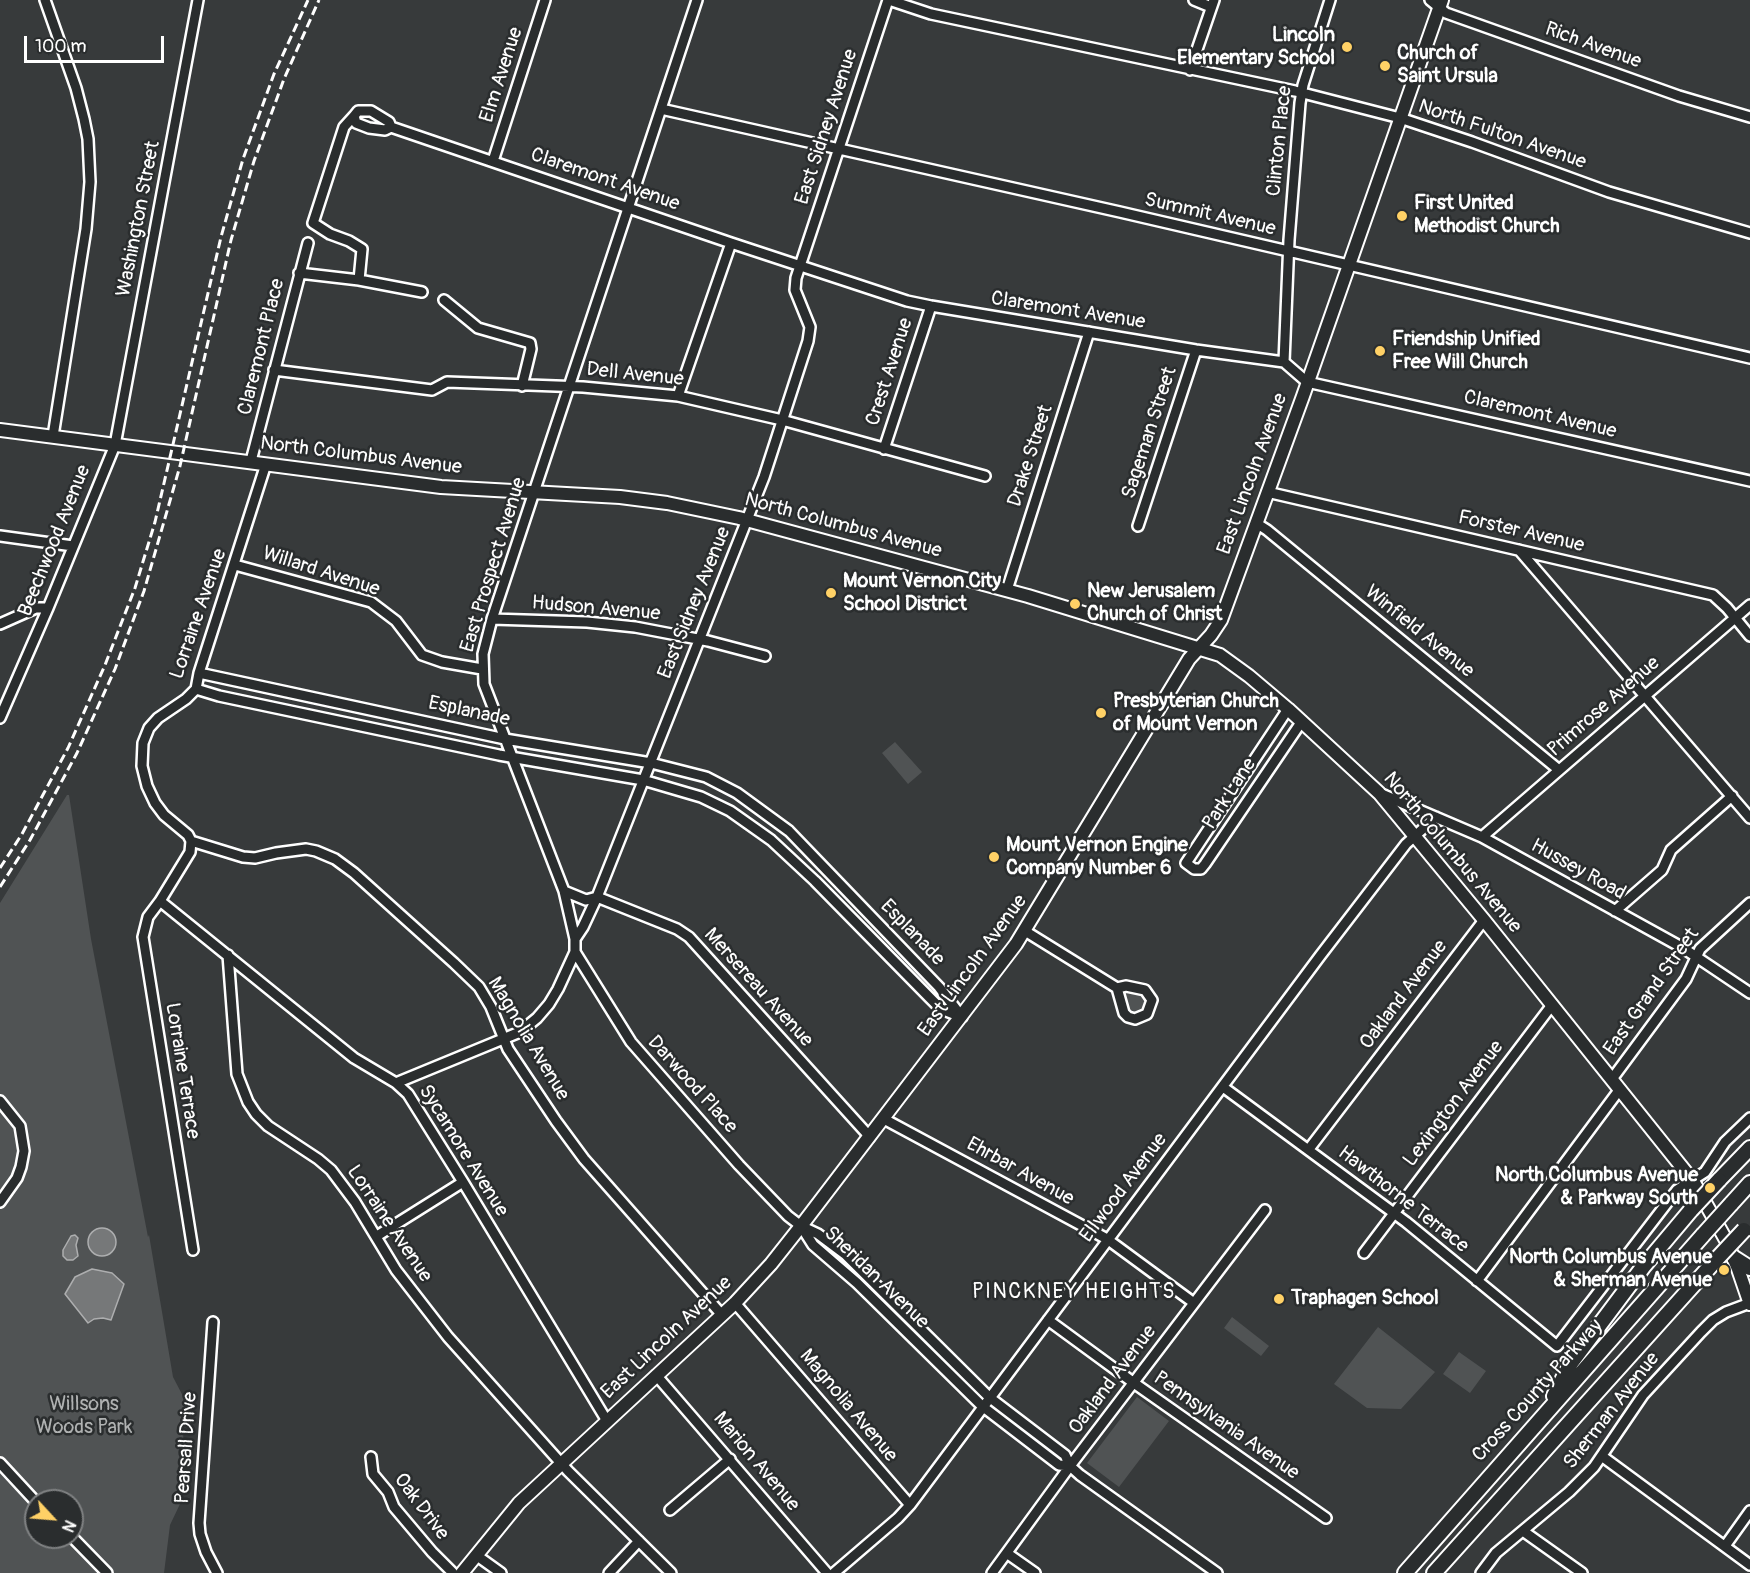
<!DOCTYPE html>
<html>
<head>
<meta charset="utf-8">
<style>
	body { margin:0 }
	#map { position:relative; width:1750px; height:1573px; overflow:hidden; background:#373a3b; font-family:Pangolin,sans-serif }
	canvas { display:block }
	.north { position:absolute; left:24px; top:1489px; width:60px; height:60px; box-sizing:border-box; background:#2a2d2e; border:2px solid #7f8182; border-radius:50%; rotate:116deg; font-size:16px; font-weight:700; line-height:24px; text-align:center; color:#fff }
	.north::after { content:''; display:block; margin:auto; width:21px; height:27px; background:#ffd166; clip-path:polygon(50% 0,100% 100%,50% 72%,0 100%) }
	.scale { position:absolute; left:24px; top:36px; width:140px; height:27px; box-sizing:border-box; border:3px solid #fff; border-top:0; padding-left:8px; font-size:18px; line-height:21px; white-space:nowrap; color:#fff; -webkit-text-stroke:4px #2a2d2e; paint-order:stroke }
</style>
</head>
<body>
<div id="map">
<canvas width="1750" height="1573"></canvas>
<div class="north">N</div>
<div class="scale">100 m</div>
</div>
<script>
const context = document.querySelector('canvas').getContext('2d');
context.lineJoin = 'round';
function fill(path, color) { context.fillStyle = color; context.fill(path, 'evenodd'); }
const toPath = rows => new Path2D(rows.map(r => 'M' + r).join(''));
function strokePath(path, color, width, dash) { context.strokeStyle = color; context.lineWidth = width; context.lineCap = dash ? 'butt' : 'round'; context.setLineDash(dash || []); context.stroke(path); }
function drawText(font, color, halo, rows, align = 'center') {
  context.font = font + ' Pangolin,sans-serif'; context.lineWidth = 5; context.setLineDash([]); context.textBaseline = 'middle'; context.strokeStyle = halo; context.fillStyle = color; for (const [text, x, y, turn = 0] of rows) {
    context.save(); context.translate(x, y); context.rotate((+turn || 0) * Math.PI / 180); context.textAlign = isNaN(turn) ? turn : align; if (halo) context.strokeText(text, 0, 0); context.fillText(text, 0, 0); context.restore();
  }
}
fill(toPath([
	[895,742,922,772,908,784,882,753],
	[67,795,69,795,91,939,148,1237,149,1235,173,1377,185,1400,180,1504,170,1525,164,1573,0,1573,0,903],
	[36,1501,72,1501,72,1537,36,1537],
	[1126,992,1144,996,1147,1001,1142,1012,1135,1014,1127,1009,1123,995],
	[1232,1317,1269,1346,1261,1356,1224,1328],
	[1378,1327,1435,1372,1401,1409,1367,1408,1334,1384],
	[1459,1352,1486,1371,1470,1393,1443,1374],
	[1137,1397,1169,1421,1119,1487,1087,1463]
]), '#505354');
const water = toPath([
	'88 1242a14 14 0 1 1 28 0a14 14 0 1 1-28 0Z',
	[75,1235,78,1238,76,1245,78,1256,73,1260,67,1260,63,1256,63,1250,71,1236,75,1235],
	[92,1269,112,1273,124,1284,111,1320,103,1318,94,1319,88,1323,65,1294,75,1277,92,1269]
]);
fill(water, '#767879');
strokePath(water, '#adaeaf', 1.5);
const minor = toPath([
	[45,0,76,88,84,119,88,139,90,182,86,229,53,436],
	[889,0,931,14,1295,91,1400,118,1472,142,1609,192,1750,233],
	[1194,0,1211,7],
	[1430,0,1446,13,1679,96,1750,117],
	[1190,70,1214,0],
	[661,109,1120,212,1750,358],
	[354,116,344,127,313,223,330,234,349,241,362,249,359,280],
	[391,127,385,130,369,128,356,123,354,116,358,111,371,111,389,122,391,127,731,243,907,301,931,306,1196,350,1284,362,1307,382,1750,481],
	[493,161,545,0],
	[299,273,359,280,422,292],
	[444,300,478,328,530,343,531,349,522,386],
	[1284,362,1289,240,1300,103,1303,85,1330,0],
	[274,370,432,390,447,382,583,387,678,396,782,420,985,476],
	[678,396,731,243],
	[884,449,931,306],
	[251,461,308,243],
	[266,464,199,673,196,689,186,699,158,718,149,728,143,743,142,766,147,786,155,803,164,815,188,835,191,841,190,852,160,901,354,1058,396,1083,408,1094,463,1182,607,1421],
	[1267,492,1713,595,1727,608,1750,636],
	[1256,523,1267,530,1559,770],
	[1138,526,1196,350],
	[0,536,73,546],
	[1519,550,1750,818],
	[235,565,371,602,396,621,422,655,442,662,482,669],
	[1007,590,1089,332],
	[492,619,587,622,635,627,708,641,765,656],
	[0,624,36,608,48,608],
	[199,673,505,739,651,763,706,777,737,793,789,831,939,987,962,1017],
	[196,689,219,696,499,755,643,780,701,797,730,811,771,840,815,881,930,998,941,1009,959,1016],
	[1288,709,1186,863,1194,869,1201,869,1205,864,1302,721],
	[0,718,48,608,115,445,198,0],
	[1379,793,1482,837,1683,948,1750,993],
	[1482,837,1750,605],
	[191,841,243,857,255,858,276,853,306,849,316,851,335,859,354,873,454,963,479,987,491,1007,508,1049,556,1121,584,1159,722,1315],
	[564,891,586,900,597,897],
	[597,897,677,929,689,937,870,1137],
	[160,901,148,917,143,937,193,1250],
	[1615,911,1662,870,1671,850,1732,796],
	[1025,931,1117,988,1124,1013,1128,1017,1135,1019,1147,1014,1152,1000,1145,990,1126,986,1117,988],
	[575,939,583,927,597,897,764,477,808,341,810,327,795,290,796,278,888,0],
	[575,952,631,1042,739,1165,788,1216,801,1226,818,1234,846,1255,989,1397,1065,1455,1070,1466,1080,1475,1217,1573],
	[228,955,237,1074,248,1102,256,1114,268,1126,318,1159,331,1170,355,1202,396,1270,448,1337,568,1471,671,1573],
	[1612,1079,1686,979,1700,949,1750,903],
	[396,1083,520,1032,537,1018,549,1004,558,989,575,952,575,939,564,891,484,684,483,654,492,619,697,0],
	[1223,1087,1406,1222,1557,1346,1677,1190,1705,1172,1725,1142,1750,1118],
	[0,1101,20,1126,24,1151,21,1167,17,1178,0,1202],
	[884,1119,1107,1239,1194,1303],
	[1309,1149,1484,920],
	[801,1226,813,1245,857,1283,982,1406,1059,1465,1070,1466],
	[377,1236,463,1182],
	[1364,1253,1552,1005],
	[1477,1281,1620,1089],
	[735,1303,910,1505],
	[1048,1320,1134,1383,1326,1518],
	[213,1322,199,1523,200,1534,206,1552,217,1573],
	[656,1375,827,1573],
	[371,1457,373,1474,388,1492,394,1507,432,1552,453,1573],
	[1603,1457,1750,1565],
	[0,1463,36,1502],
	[670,1510,730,1459],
	[1523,1531,1582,1573],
	[72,1537,107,1573],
	[1725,1546,1750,1511],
	[1008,1554,1035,1573],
	[476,1555,501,1573],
	[609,1573,639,1541],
	[834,1573,898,1518,910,1505,1320,956,1406,844,1436,817],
	[992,1573,1070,1466,1265,1210],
	[1481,1573,1496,1553,1569,1492,1594,1467,1643,1395,1701,1332,1713,1320,1726,1312,1750,1303]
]);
const major = toPath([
	[0,430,441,487,620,497,667,503,739,518,1028,596,1220,655,1249,676,1288,709,1379,793,1484,920,1693,1181,1726,1240,1738,1269,1750,1304],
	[462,1573,519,1503,735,1303,771,1264,801,1226,1016,944,1189,659,1211,635,1221,620,1303,396,1442,0]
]);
const highway = toPath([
	[1719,1180,1750,1148],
	[1731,1204,1750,1183],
	[1734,1258,1750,1268],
	[1554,1396,1571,1363,1643,1267,1691,1210],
	[1405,1573,1703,1235],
	[1434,1573,1715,1261]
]);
strokePath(minor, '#fff', 14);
strokePath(major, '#fff', 16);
strokePath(highway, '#fff', 18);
strokePath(minor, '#2a2d2e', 9);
strokePath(major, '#2a2d2e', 12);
strokePath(highway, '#2a2d2e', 14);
strokePath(toPath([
	[0,868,22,834,68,748,105,665,135,588,155,522,221,237,243,159,274,74,308,0],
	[0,887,30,840,77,753,115,669,144,591,180,466,231,240,254,161,284,79,319,0]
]), '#fff', 3, [9, 4.5]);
const highwayBridge = toPath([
	[1691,1210,1719,1180],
	[1703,1235,1731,1204],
	[1715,1261,1744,1230]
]);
strokePath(highwayBridge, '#fff', 18, []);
strokePath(highwayBridge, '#2a2d2e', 14);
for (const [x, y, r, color] of [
	[1347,47,6,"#ffd166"],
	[1385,66,6,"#ffd166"],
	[1402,216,6,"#ffd166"],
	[1380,351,6,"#ffd166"],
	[831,593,6,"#ffd166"],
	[1075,604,6,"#ffd166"],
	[1101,713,6,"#ffd166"],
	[994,857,6,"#ffd166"],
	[1710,1188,6,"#ffd166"],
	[1724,1270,6,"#ffd166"],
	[1279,1299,6,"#ffd166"]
]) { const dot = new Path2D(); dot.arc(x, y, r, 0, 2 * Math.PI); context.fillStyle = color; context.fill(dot); strokePath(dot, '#2a2d2e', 2); }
drawText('bold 20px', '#fff', '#2a2d2e', [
	["Lincoln",1335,36,"right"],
	["Elementary School",1335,59,"right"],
	["Church of",1397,54],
	["Saint Ursula",1397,77],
	["First United",1414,204],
	["Methodist Church",1414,227],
	["Friendship Unified",1392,340],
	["Free Will Church",1392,363],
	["Mount Vernon City",843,582],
	["School District",843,605],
	["New Jerusalem",1087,592],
	["Church of Christ",1087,615],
	["Presbyterian Church",1113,702],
	["of Mount Vernon",1113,725],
	["Mount Vernon Engine",1006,846],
	["Company Number 6",1006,869],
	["North Columbus Avenue",1698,1176,"right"],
	["& Parkway South",1698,1199,"right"],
	["North Columbus Avenue",1712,1258,"right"],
	["& Sherman Avenue",1712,1281,"right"],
	["Traphagen School",1291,1299]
], 'left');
drawText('20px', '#fff', '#2a2d2e', [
	["Rich Avenue",1593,46,20],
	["Elm Avenue",502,75,-72],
	["East Sidney Avenue",827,127,-72],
	["North Fulton Avenue",1502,135,19],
	["Clinton Place",1280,141,-84],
	["Claremont Avenue",605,180,19],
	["Summit Avenue",1210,215,13],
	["Washington Street",139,219,-79],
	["Claremont Avenue",1068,311,9],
	["Claremont Place",262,347,-76],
	["Crest Avenue",890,372,-72],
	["Dell Avenue",635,375,6],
	["Claremont Avenue",1540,415,13],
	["Sageman Street",1150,433,-72],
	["North Columbus Avenue",361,456,7],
	["Drake Street",1031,456,-72],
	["East Lincoln Avenue",1253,474,-70],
	["North Columbus Avenue",843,526,15],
	["Forster Avenue",1521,532,13],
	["Beechwood Avenue",55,541,-68],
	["East Prospect Avenue",494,565,-73],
	["Willard Avenue",321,572,18],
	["East Sidney Avenue",695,603,-68],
	["Hudson Avenue",596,609,5],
	["Lorraine Avenue",199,614,-71],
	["Winfield Avenue",1419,632,39],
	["Primrose Avenue",1604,707,-41],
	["Esplanade",469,712,12],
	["Park Lane",1230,794,-57],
	["North Columbus Avenue",1452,853,50],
	["Hussey Road",1578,870,29],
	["Esplanade",912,933,46],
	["East Lincoln Avenue",973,966,-54],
	["Mersereau Avenue",758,988,48],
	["East Grand Street",1652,992,-55],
	["Oakland Avenue",1404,995,-53],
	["Magnolia Avenue",528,1039,59],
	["Lorraine Terrace",182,1071,81],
	["Darwood Place",692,1085,48],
	["Lexington Avenue",1454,1104,-53],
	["Sycamore Avenue",463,1151,58],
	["Ehrbar Avenue",1020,1172,29],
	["Ellwood Avenue",1124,1188,-53],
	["Hawthorne Terrace",1403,1200,38],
	["Lorraine Avenue",389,1224,56],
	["Sheridan Avenue",876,1278,44],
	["East Lincoln Avenue",667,1338,-43],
	["Oakland Avenue",1113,1380,-53],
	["Cross County Parkway",1538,1391,-48],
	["Magnolia Avenue",848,1406,50],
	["Sherman Avenue",1612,1411,-52],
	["Pennsylvania Avenue",1226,1426,35],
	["Pearsall Drive",187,1448,-86],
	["Marion Avenue",756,1462,50],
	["Oak Drive",421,1507,53]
]);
drawText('20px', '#b0b2b2', '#2a2d2e', [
	["Willsons",84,1405],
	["Woods Park",84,1428]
]);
context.letterSpacing = '1.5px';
drawText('21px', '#fff', '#2a2d2e', [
	["PINCKNEY HEIGHTS",1074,1293]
]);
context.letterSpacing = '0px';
</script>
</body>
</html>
